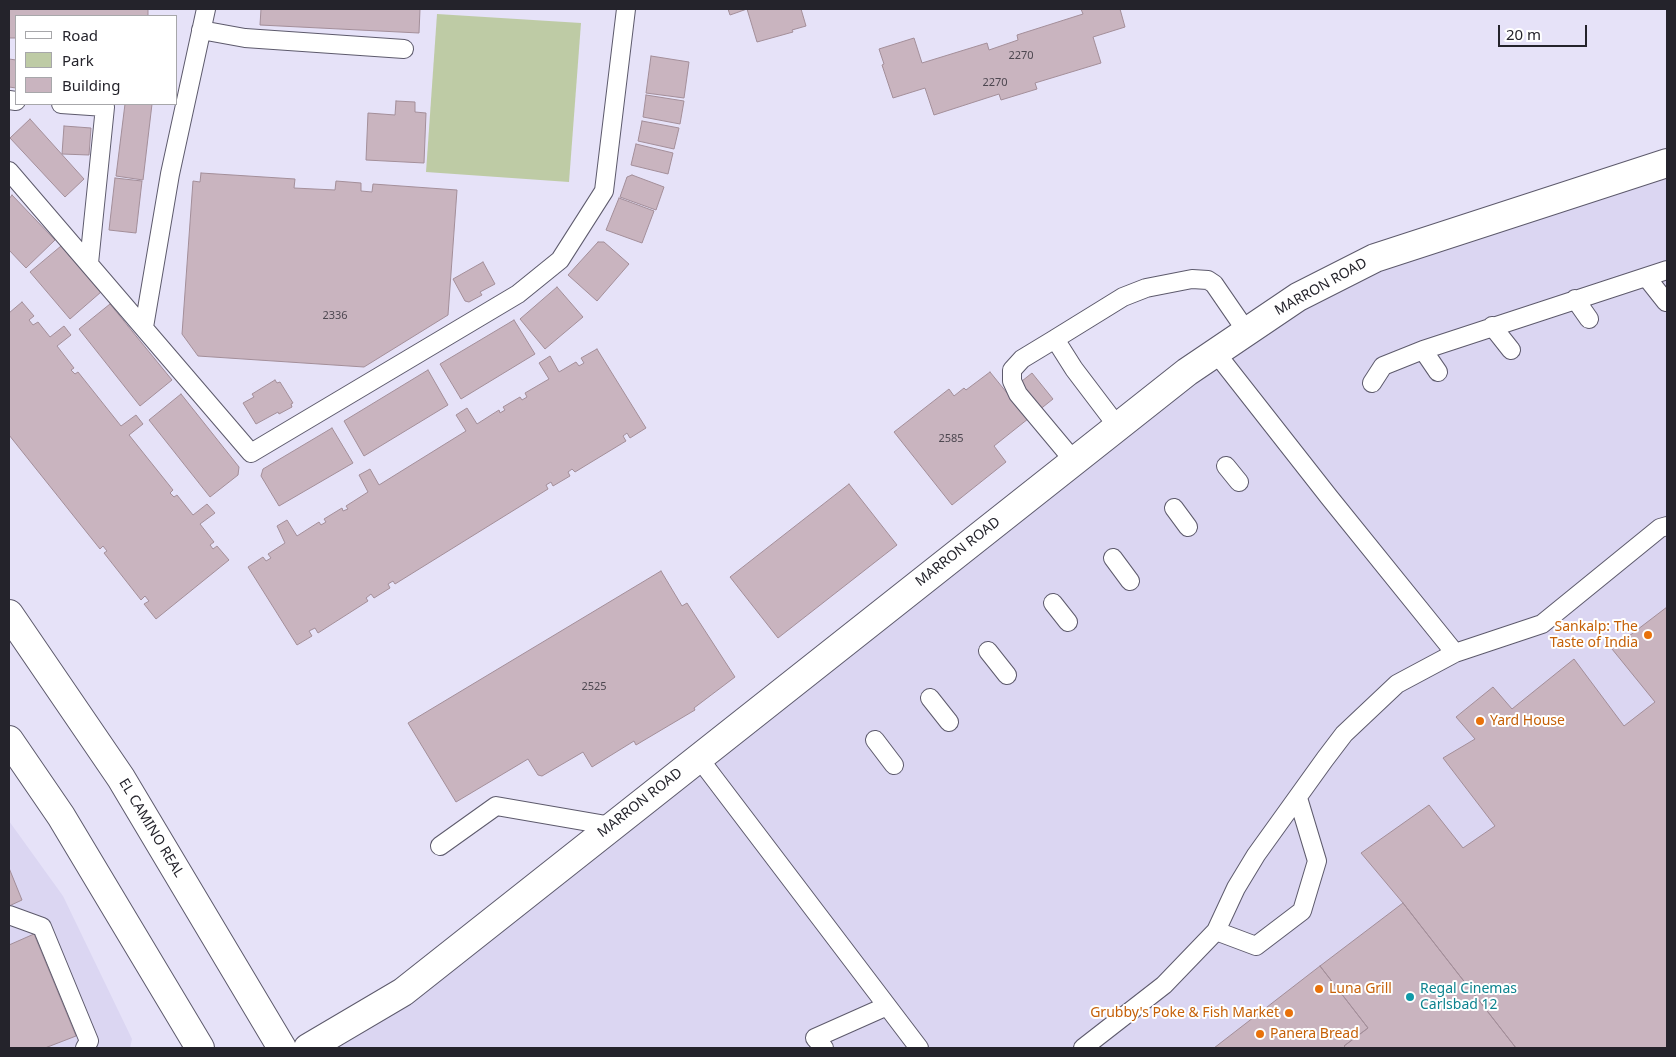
<!DOCTYPE html>
<html>
<head>
<meta charset="utf-8">
<style>
	body { margin:0 }
	#map { position:relative; width:1676px; height:1057px; overflow:hidden; background:#e6e2f8; font-family:"Noto Sans",sans-serif }
	canvas { display:block }
	.frame { position:absolute; inset:0; border:10px solid #24232b; pointer-events:none }
	.legend { position:absolute; left:15px; top:15px; width:162px; height:90px; box-sizing:border-box; background:#fff; border:1px solid #a7a7aa; margin:0; padding:6px 9px; list-style:none; font-size:15px; color:#24232b }
	.legend li { display:flex; align-items:center; gap:10px; height:25px }
	.legend b { width:25px; border:1px solid #a7a7aa }
	.scale { position:absolute; left:1498px; top:25px; width:89px; height:22px; box-sizing:border-box; border:2px solid #24232b; border-top:0; padding-left:6px; font-size:15px; line-height:18px; white-space:nowrap; color:#24232b; -webkit-text-stroke:4px #fff; paint-order:stroke }
</style>
</head>
<body>
<div id="map">
<canvas width="1676" height="1057"></canvas>
<div class="frame"></div>
<ul class="legend">
<li><b style="height:6px;background:#fff"></b>Road</li>
<li><b style="height:14px;background:#becba5"></b>Park</li>
<li><b style="height:14px;background:#c9b4bf"></b>Building</li>
</ul>
<div class="scale">20 m</div>
</div>
<script>
const context = document.querySelector('canvas').getContext('2d');
context.lineJoin = 'round';
function fill(path, color) { context.fillStyle = color; context.fill(path, 'evenodd'); }
const toPath = rows => new Path2D(rows.map(r => 'M' + r).join(''));
function strokePath(path, color, width, dash) { context.strokeStyle = color; context.lineWidth = width; context.lineCap = dash ? 'butt' : 'round'; context.setLineDash(dash || []); context.stroke(path); }
function drawText(font, color, halo, rows, align = 'center') {
  context.font = font + ' "Noto Sans",sans-serif'; context.lineWidth = 4; context.setLineDash([]); context.textBaseline = 'middle'; context.strokeStyle = halo; context.fillStyle = color; for (const [text, x, y, turn = 0] of rows) {
    context.save(); context.translate(x, y); context.rotate((+turn || 0) * Math.PI / 180); context.textAlign = isNaN(turn) ? turn : align; if (halo) context.strokeText(text, 0, 0); context.fillText(text, 0, 0); context.restore();
  }
}
fill(toPath([
	[1667,162,1667,1048,310,1048,1280,306],
	[9,821,63,896,132,1039,130,1048,9,1048]
]), '#dbd6f2');
fill(toPath([
	[437,14,581,23,569,182,426,172]
]), '#becba5');
const building = toPath([
	[9,9,148,9,148,16,16,16,16,38,9,38,9,9],
	[261,9,420,9,419,33,260,25,261,9],
	[728,9,801,9,806,26,792,30,793,32,757,42,747,9,730,15,728,9],
	[1081,9,1120,9,1125,27,1093,37,1101,63,1035,83,1037,89,1001,100,999,94,934,115,925,88,893,98,882,65,884,64,879,49,914,38,922,63,987,43,989,50,1018,40,1017,35,1083,14,1081,9],
	[651,56,689,62,684,98,646,93,651,56],
	[9,59,16,60,16,88,9,87,9,59],
	[646,95,684,101,680,124,643,117,646,95],
	[396,101,415,102,415,112,426,113,424,163,366,160,368,113,395,115,396,101],
	[125,104,152,104,143,180,116,176,125,104],
	[30,119,84,179,65,197,10,138,30,119],
	[642,121,679,128,674,149,638,141,642,121],
	[64,126,91,128,89,155,62,154,64,126],
	[636,144,673,153,668,174,631,165,636,144],
	[201,173,295,179,294,188,335,190,336,181,361,183,361,191,372,192,373,184,457,190,448,315,364,367,198,356,182,334,193,181,200,182,201,173],
	[632,175,664,187,656,210,620,197,627,177,632,175],
	[115,178,142,181,136,233,109,230,115,178],
	[12,195,55,240,26,268,9,250,9,199,12,195],
	[619,198,654,211,642,243,606,230,619,198],
	[598,242,604,242,629,264,597,301,568,275,598,242],
	[61,246,101,292,70,319,30,272,61,246],
	[483,262,495,284,480,292,482,295,469,302,465,301,453,279,483,262],
	[557,287,583,317,545,349,520,319,557,287],
	[22,302,34,316,29,320,33,325,38,322,50,337,64,326,71,335,57,346,74,368,71,370,75,374,78,372,121,426,136,415,143,424,129,435,173,490,170,493,174,497,177,495,193,515,207,504,215,513,200,524,214,542,210,545,213,549,217,546,229,560,156,619,144,604,149,601,145,596,141,600,104,553,107,551,103,546,100,549,9,435,9,313,22,302],
	[110,304,172,380,140,406,79,329,110,304],
	[514,320,535,354,461,399,440,364,514,320],
	[597,349,646,428,630,438,627,433,623,436,626,441,575,472,572,469,568,472,570,476,553,486,551,482,546,485,548,489,395,584,393,581,388,584,390,588,374,598,371,594,366,598,368,601,318,633,315,628,309,631,312,636,297,645,248,567,263,557,266,561,271,558,268,554,285,543,277,526,287,520,297,536,319,522,321,525,326,522,324,519,342,508,343,511,348,509,346,506,368,492,359,475,370,469,379,485,466,431,456,415,467,408,477,424,499,410,500,413,505,410,503,407,520,397,522,400,527,397,525,393,549,379,539,363,550,356,559,372,576,362,579,366,584,363,581,358,597,349],
	[428,370,448,405,364,456,344,421,428,370],
	[990,372,1007,393,1032,373,1053,399,994,446,1006,462,952,505,894,432,949,389,954,396,964,388,966,390,990,372],
	[275,380,277,383,280,382,293,403,291,404,292,407,279,414,278,412,256,424,243,403,254,397,252,394,275,380],
	[181,394,239,467,238,475,210,497,149,420,181,394],
	[332,428,353,463,279,506,261,476,263,469,332,428],
	[849,484,897,545,778,638,730,577,849,484],
	[661,571,682,606,687,603,735,677,694,708,695,710,636,745,634,741,592,767,583,752,542,776,538,775,528,759,456,802,408,723,661,571],
	[1667,607,1667,1048,1516,1048,1403,903,1361,853,1429,805,1463,848,1495,826,1443,758,1475,739,1456,717,1493,687,1512,709,1574,659,1624,726,1655,702,1612,649,1667,607],
	[9,868,22,900,9,906,9,868],
	[1403,903,1516,1048,1346,1048,1344,1046,1368,1028,1320,966,1403,903],
	[34,934,76,1036,45,1048,9,1048,9,945,34,934],
	[1320,966,1368,1028,1344,1046,1346,1048,1214,1048,1320,966]
]);
fill(building, '#c9b4bf');
strokePath(building, '#a38e99', 1);
const service = toPath([
	[201,30,245,38,404,49],
	[9,100,16,101],
	[61,104,105,107,89,263],
	[9,171,251,453,518,294,560,260,604,191,626,9],
	[1647,278,1666,302],
	[1575,299,1589,319],
	[1492,326,1511,350],
	[144,327,170,174,206,9],
	[1055,339,1022,359,1012,370,1012,381,1018,394,1074,461],
	[1423,350,1438,372],
	[1216,353,1329,497,1455,653],
	[1372,383,1383,366,1423,350,1667,270],
	[1118,427,1074,369,1055,339,1123,297,1146,288,1192,279,1208,280,1214,284,1247,332],
	[1226,466,1239,482],
	[1174,508,1188,527],
	[1113,558,1130,581],
	[1053,603,1068,622],
	[988,651,1007,675],
	[930,698,949,722],
	[875,740,894,765],
	[698,757,919,1048],
	[440,846,496,806,612,826],
	[9,915,42,927,89,1041,85,1048],
	[1216,931,1256,946,1302,911,1317,861,1298,798],
	[824,1048,815,1038,887,1006],
	[1083,1048,1164,985,1216,931,1236,888,1256,855,1325,759,1344,734,1397,684,1455,653,1542,624,1660,528,1667,526]
]);
const secondary = toPath([
	[308,1048,403,992,1187,372,1298,297,1375,258,1667,163]
]);
const primary = toPath([
	[9,614,121,778,282,1048],
	[9,740,61,816,200,1048]
]);
strokePath(service, '#5d5a6c', 20);
strokePath(secondary, '#5d5a6c', 30);
strokePath(primary, '#5d5a6c', 30);
strokePath(service, '#fff', 18);
strokePath(secondary, '#fff', 28);
strokePath(primary, '#fff', 28);
for (const [x, y, r, color] of [
	[1648,635,5,"#e8710a"],
	[1480,721,5,"#e8710a"],
	[1319,989,5,"#e8710a"],
	[1410,997,5,"#0f9aa8"],
	[1289,1013,5,"#e8710a"],
	[1260,1034,5,"#e8710a"]
]) { const dot = new Path2D(); dot.arc(x, y, r, 0, 2 * Math.PI); context.fillStyle = color; context.fill(dot); strokePath(dot, '#fff', 2); }
drawText('11px', '#4d4750', null, [
	["2270",1021,56],
	["2270",995,83],
	["2336",335,316],
	["2585",951,439],
	["2525",594,687]
]);
drawText('14px', '#24232b', '#fff', [
	["MARRON ROAD",1321,287,-29],
	["MARRON ROAD",958,552,-38],
	["MARRON ROAD",640,803,-38],
	["EL CAMINO REAL",151,828,59]
]);
drawText('14px', '#c56008', '#fff', [
	["Sankalp: The",1638,627,"right"],
	["Taste of India",1638,643,"right"],
	["Yard House",1490,721],
	["Luna Grill",1329,989],
	["Grubby's Poke & Fish Market",1279,1013,"right"],
	["Panera Bread",1270,1034]
], 'left');
drawText('14px', '#0d838f', '#fff', [
	["Regal Cinemas",1420,989],
	["Carlsbad 12",1420,1005]
], 'left');
</script>
</body>
</html>
